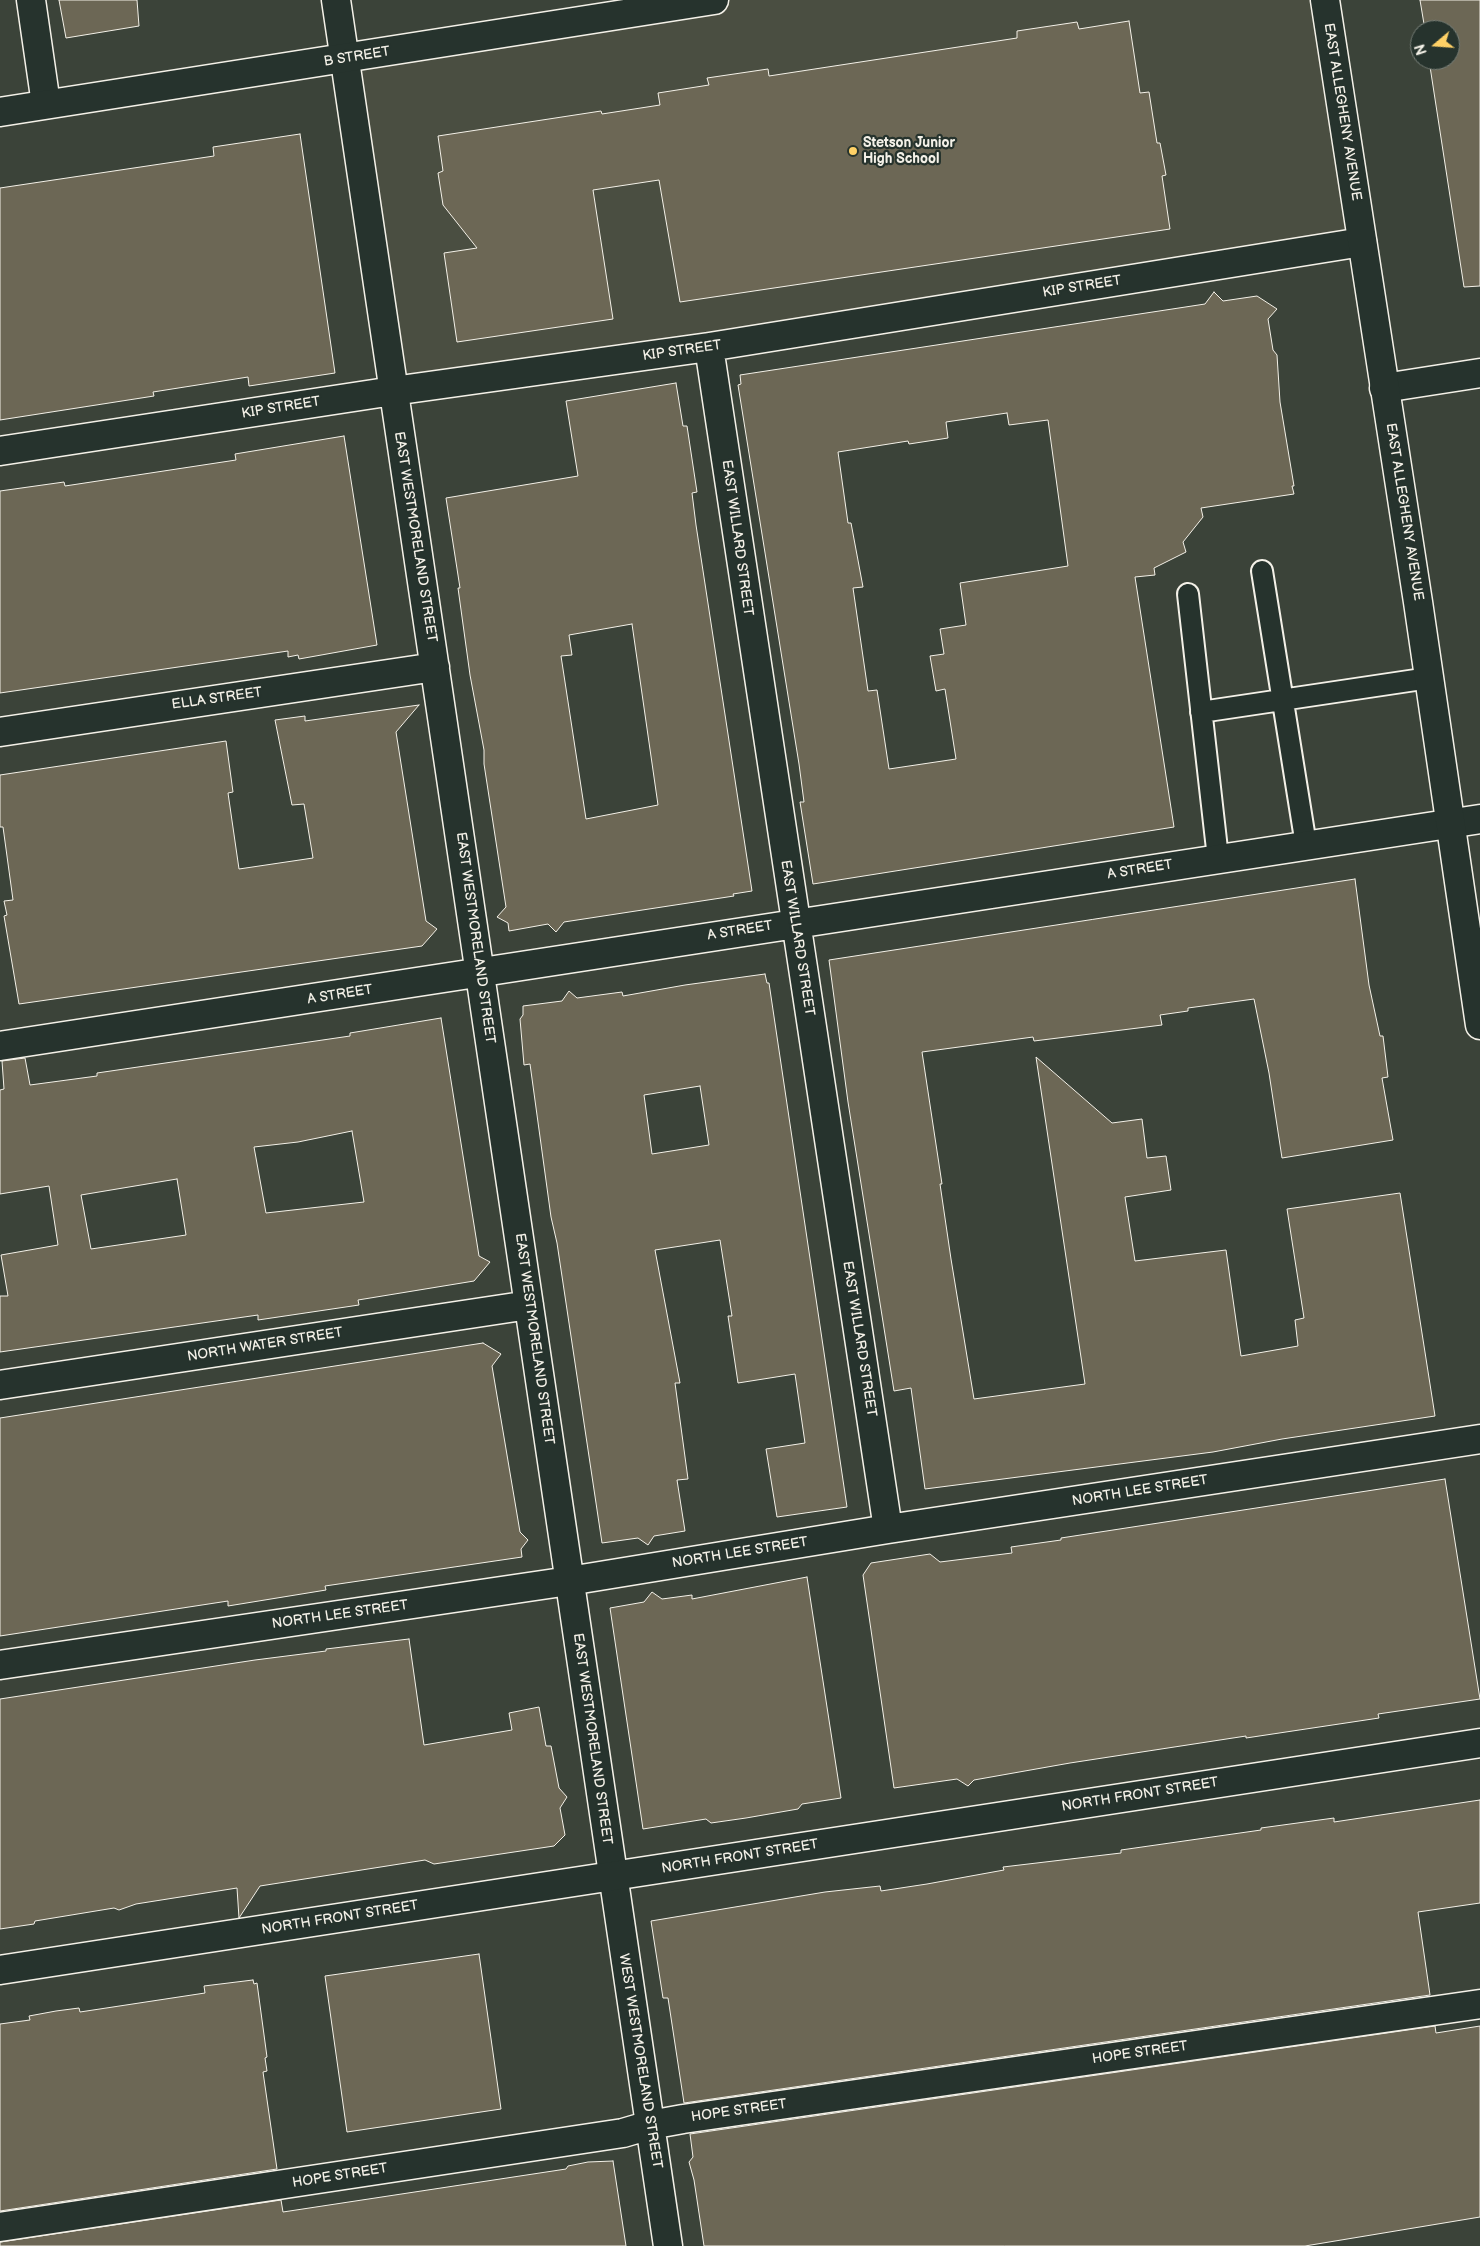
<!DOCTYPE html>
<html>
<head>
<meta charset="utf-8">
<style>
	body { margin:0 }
	#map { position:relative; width:1480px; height:2246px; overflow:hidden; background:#3b4339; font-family:"Balsamiq Sans",sans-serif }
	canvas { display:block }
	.north { position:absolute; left:1410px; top:20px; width:50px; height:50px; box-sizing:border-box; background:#26332d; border:1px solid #787f78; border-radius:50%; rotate:252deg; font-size:14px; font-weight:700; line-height:20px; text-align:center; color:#f4f1e8 }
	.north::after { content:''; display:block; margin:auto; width:18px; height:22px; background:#ffd166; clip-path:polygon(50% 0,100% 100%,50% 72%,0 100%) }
</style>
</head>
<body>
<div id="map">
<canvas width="1480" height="2246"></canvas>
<div class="north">N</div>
</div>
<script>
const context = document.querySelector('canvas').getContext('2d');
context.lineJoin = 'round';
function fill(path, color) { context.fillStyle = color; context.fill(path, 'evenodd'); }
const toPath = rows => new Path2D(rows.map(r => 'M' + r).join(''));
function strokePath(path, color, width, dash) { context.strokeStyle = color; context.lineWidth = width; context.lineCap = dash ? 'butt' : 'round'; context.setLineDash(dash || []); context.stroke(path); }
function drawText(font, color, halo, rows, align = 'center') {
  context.font = font + ' "Balsamiq Sans",sans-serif'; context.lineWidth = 4.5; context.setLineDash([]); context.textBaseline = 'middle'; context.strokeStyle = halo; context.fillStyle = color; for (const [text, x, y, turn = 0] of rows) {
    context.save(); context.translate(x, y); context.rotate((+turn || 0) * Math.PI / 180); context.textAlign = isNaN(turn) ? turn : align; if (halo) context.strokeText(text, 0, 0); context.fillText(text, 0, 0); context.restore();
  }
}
fill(toPath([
	[714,0,1325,0,1362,242,393,391,345,59]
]), '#4a4e41');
const building = toPath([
	[59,0,137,0,139,26,66,38,59,0],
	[1420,0,1480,0,1480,286,1464,287,1429,60,1450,60,1450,30,1425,30,1420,0],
	[1129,21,1140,93,1149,92,1157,143,1160,143,1166,175,1162,176,1170,229,680,302,659,180,593,190,613,319,457,342,444,253,477,248,443,205,438,173,443,171,438,136,601,111,602,114,660,105,658,93,709,85,707,78,768,69,769,76,1017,38,1017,31,1077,22,1079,29,1129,21],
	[300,134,335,373,249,386,248,377,153,392,154,396,0,420,0,188,214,156,213,147,300,134],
	[1214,292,1223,301,1257,296,1277,309,1268,319,1273,350,1277,355,1280,402,1294,486,1292,486,1294,494,1201,508,1203,517,1183,542,1186,552,1154,568,1155,575,1135,577,1174,827,813,884,800,802,804,802,799,764,738,385,741,384,740,375,1205,304,1214,292],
	[1007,413,1009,425,1048,420,1068,566,960,583,966,625,940,629,944,654,930,656,936,691,945,689,956,759,889,769,877,690,868,691,853,588,863,587,851,523,848,523,838,452,908,441,909,444,948,438,946,422,1007,413],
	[676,383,683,426,687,426,697,492,692,493,696,525,752,891,733,894,734,896,564,922,556,932,548,924,509,931,508,923,497,917,506,907,484,764,484,750,470,675,458,588,460,588,446,498,578,476,566,401,676,383],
	[632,624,658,805,586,819,561,656,572,655,569,635,632,624],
	[344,436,377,645,299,659,298,655,288,657,288,651,0,693,0,491,64,482,65,486,236,460,235,454,344,436],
	[419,705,396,732,426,921,437,929,422,946,19,1004,4,916,7,915,4,901,13,900,3,827,0,827,0,775,226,741,233,792,228,793,239,869,313,858,304,804,292,805,275,720,305,716,305,721,419,705],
	[1355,879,1369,985,1380,1036,1383,1036,1388,1077,1382,1078,1393,1140,1282,1158,1269,1073,1254,999,1188,1008,1188,1011,1160,1015,1162,1025,1034,1041,1033,1037,922,1052,942,1184,940,1184,951,1259,974,1399,1085,1384,1036,1057,1112,1123,1142,1119,1147,1158,1166,1156,1171,1190,1125,1197,1135,1261,1226,1250,1241,1356,1298,1346,1295,1320,1304,1318,1287,1209,1400,1193,1435,1416,1282,1439,1213,1452,925,1489,911,1388,894,1391,848,1102,829,960,1355,879],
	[765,974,767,983,769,983,847,1507,777,1517,766,1449,805,1443,795,1374,738,1383,728,1316,732,1316,720,1240,655,1250,680,1383,675,1383,688,1479,677,1480,685,1531,654,1536,648,1545,638,1538,602,1543,557,1243,551,1217,530,1064,524,1065,520,1019,523,1015,523,1006,562,1001,569,991,577,998,622,992,623,996,685,985,765,974],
	[700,1086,709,1145,652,1154,644,1095,700,1086],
	[441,1018,479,1256,490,1262,474,1281,358,1300,359,1305,258,1320,258,1315,0,1352,0,1296,8,1296,1,1255,58,1245,49,1186,0,1194,0,1090,4,1089,2,1061,25,1058,30,1085,97,1076,97,1073,350,1036,350,1033,441,1018],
	[352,1131,364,1202,266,1213,254,1147,298,1142,352,1131],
	[177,1179,186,1235,91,1249,81,1195,177,1179],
	[483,1343,501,1354,492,1366,520,1532,528,1540,521,1549,522,1557,325,1586,326,1590,228,1606,228,1601,0,1636,0,1418,483,1343],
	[1445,1479,1480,1699,1378,1714,1379,1718,1246,1738,1246,1736,1070,1763,974,1780,968,1786,957,1779,894,1788,863,1575,871,1563,930,1554,940,1562,1012,1553,1011,1547,1061,1540,1061,1538,1445,1479],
	[807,1577,841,1798,802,1804,798,1809,746,1818,711,1823,706,1819,643,1829,610,1608,644,1602,652,1592,662,1599,692,1595,692,1599,807,1577],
	[409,1639,424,1745,512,1730,509,1713,539,1707,546,1746,551,1746,559,1788,567,1797,560,1808,565,1835,554,1846,434,1864,425,1860,260,1886,239,1918,237,1888,136,1904,119,1910,114,1908,35,1921,34,1924,0,1929,0,1699,255,1660,326,1651,326,1649,409,1639],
	[1480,1800,1480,1903,1418,1912,1430,1995,684,2103,668,1998,663,1998,651,1921,825,1892,880,1886,881,1891,927,1884,1004,1870,1003,1867,1121,1853,1121,1850,1261,1830,1261,1828,1334,1818,1334,1822,1480,1800],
	[479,1954,501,2109,347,2132,325,1976,479,1954],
	[253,1980,254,1984,257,1983,267,2057,265,2058,267,2071,263,2072,277,2169,0,2211,0,2024,30,2020,29,2016,56,2011,79,2008,80,2012,205,1993,204,1986,253,1980],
	[1435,2026,1436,2033,1480,2026,1480,2217,1305,2246,704,2246,694,2180,689,2162,693,2157,690,2134,1435,2026],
	[613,2161,626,2246,0,2246,0,2242,281,2200,283,2212,566,2169,568,2166,588,2162,613,2161]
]);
fill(building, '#6c6755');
strokePath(building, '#f4f1e8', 1);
const lane = toPath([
	[1262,571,1306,845],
	[1188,594,1218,858],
	[1201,712,1429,678]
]);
const street = toPath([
	[31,0,46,104],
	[336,0,668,2246],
	[709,347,888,1529],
	[1384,388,1480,373],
	[0,451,393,391,709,347,1362,242],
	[0,732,435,667],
	[0,1046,1480,819],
	[0,1385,529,1305],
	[0,1665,569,1581,888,1529,1480,1439],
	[0,2227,623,2133,650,2125,683,2119,1480,2004]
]);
const secondary = toPath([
	[1325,0,1418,602,1480,1025],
	[0,112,714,0],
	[0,1970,1480,1743]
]);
strokePath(lane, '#f4f1e8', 24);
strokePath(street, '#f4f1e8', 31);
strokePath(secondary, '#f4f1e8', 31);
strokePath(lane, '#26332d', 20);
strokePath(street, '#26332d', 28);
strokePath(secondary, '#26332d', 28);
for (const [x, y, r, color] of [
	[853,151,5,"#ffd166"]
]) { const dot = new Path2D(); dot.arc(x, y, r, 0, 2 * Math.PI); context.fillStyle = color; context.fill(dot); strokePath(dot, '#26332d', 2); }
drawText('14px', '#f4f1e8', '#26332d', [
	["B STREET",357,57,-9],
	["EAST ALLEGHENY AVENUE",1342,112,81],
	["KIP STREET",1082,287,-9],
	["KIP STREET",682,351,-8],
	["KIP STREET",281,408,-9],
	["EAST ALLEGHENY AVENUE",1404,512,81],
	["EAST WESTMORELAND STREET",415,537,81],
	["EAST WILLARD STREET",737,538,82],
	["ELLA STREET",217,699,-8],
	["A STREET",1140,870,-9],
	["A STREET",740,931,-9],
	["EAST WESTMORELAND STREET",475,938,82],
	["EAST WILLARD STREET",797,938,81],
	["A STREET",340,995,-9],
	["EAST WESTMORELAND STREET",534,1339,82],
	["EAST WILLARD STREET",859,1339,81],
	["NORTH WATER STREET",265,1345,-9],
	["NORTH LEE STREET",1140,1491,-9],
	["NORTH LEE STREET",740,1553,-9],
	["NORTH LEE STREET",340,1615,-8],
	["EAST WESTMORELAND STREET",592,1739,82],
	["NORTH FRONT STREET",1140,1795,-9],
	["NORTH FRONT STREET",740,1857,-9],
	["NORTH FRONT STREET",340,1918,-9],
	["HOPE STREET",1140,2053,-8],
	["WEST WESTMORELAND STREET",640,2061,81],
	["HOPE STREET",739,2111,-8],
	["HOPE STREET",340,2176,-9]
]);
drawText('bold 14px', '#f4f1e8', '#26332d', [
	["Stetson Junior",863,143],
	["High School",863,159]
], 'left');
</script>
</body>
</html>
